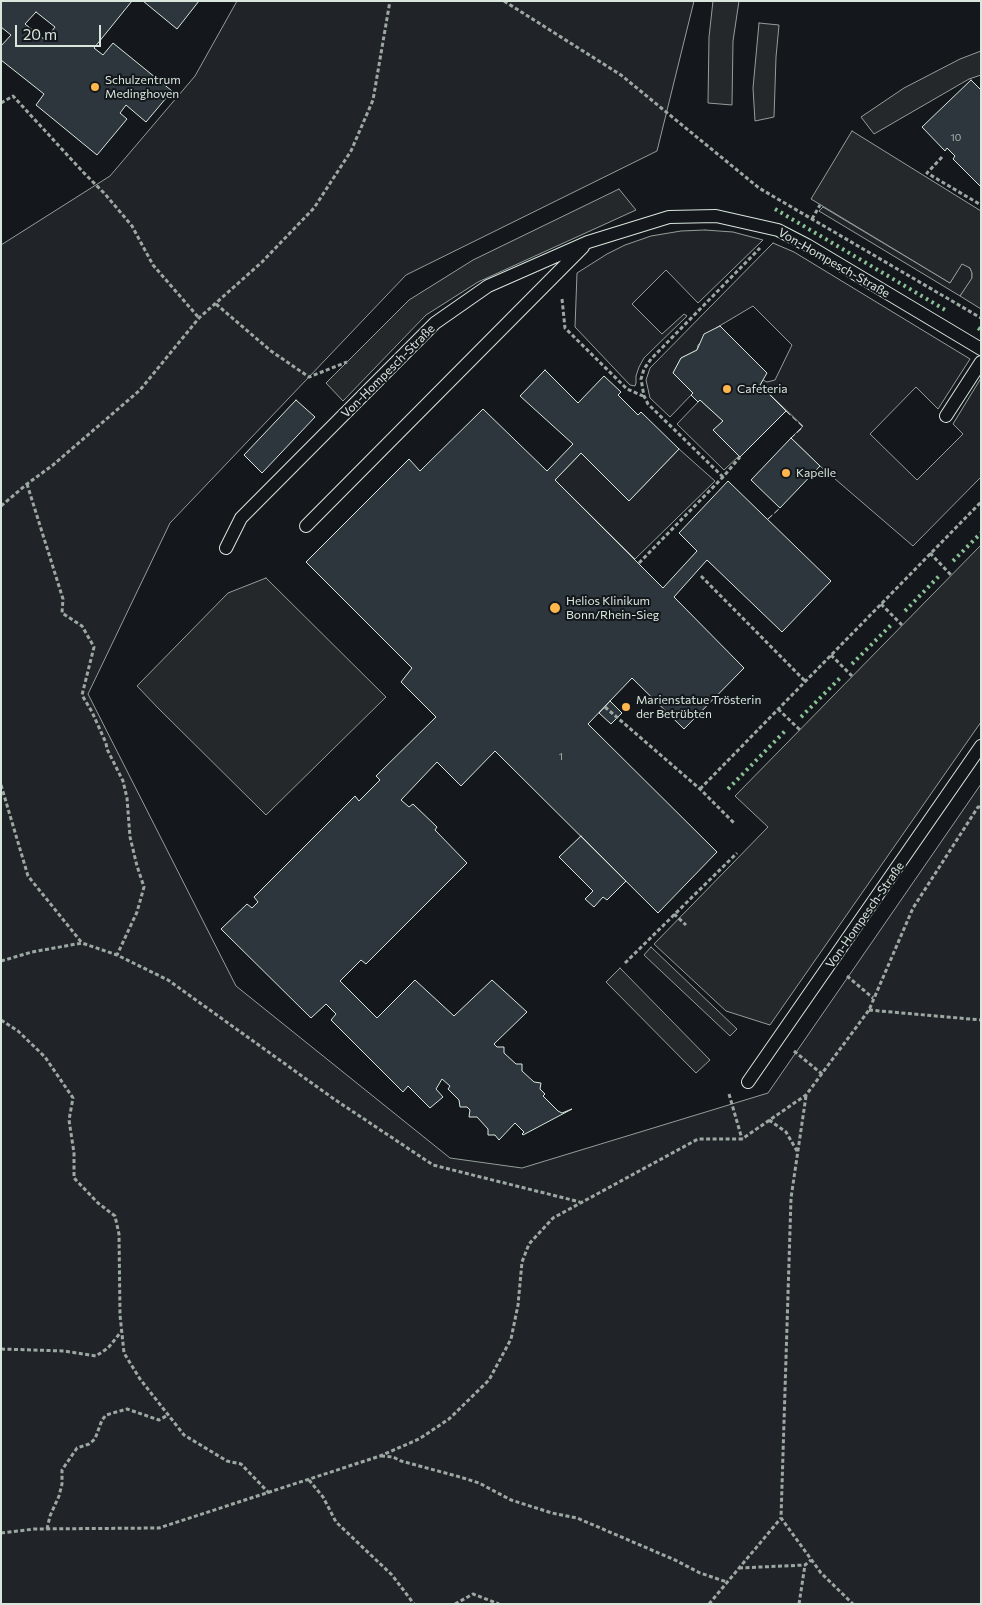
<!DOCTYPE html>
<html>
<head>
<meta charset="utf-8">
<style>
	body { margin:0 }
	#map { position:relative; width:982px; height:1605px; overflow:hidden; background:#14181c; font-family:Commissioner,sans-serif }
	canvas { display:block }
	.frame { position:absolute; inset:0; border:2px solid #d8e6dc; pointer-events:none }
	.scale { position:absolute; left:15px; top:25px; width:86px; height:22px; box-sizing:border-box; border:2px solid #d8e6dc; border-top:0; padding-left:6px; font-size:15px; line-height:18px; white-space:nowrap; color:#d8e6dc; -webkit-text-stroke:4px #14181c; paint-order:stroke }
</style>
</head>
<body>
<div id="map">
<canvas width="982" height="1605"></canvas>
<div class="frame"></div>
<div class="scale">20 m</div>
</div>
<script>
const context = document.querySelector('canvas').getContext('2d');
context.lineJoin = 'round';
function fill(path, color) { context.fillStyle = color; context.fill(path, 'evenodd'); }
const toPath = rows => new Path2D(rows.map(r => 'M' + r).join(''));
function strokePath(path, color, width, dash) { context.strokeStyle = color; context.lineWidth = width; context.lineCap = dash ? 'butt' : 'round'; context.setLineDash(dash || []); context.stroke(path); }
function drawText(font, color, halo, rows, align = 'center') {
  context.font = font + ' Commissioner,sans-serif'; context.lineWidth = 4; context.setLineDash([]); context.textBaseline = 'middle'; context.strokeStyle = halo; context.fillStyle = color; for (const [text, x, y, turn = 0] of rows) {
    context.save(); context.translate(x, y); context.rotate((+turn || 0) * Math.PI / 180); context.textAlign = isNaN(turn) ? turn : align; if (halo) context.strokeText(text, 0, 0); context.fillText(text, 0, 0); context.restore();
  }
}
const green = toPath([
	[237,1,694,1,657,151,406,275,170,523,88,694,236,986,450,1158,522,1168,768,1093,981,784,981,1604,1,1604,1,245,110,176,195,76,237,1],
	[823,207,950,283,962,263,970,268,972,273,972,279,960,296,819,211,823,207],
	[705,230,733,232,763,240,698,303,666,270,632,304,662,334,684,314,687,316,644,358,639,367,636,376,636,383,635,386,630,385,575,327,577,273,607,254,625,245,651,236,681,231,705,230],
	[773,243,794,252,970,359,938,409,916,387,870,434,917,480,963,434,953,424,981,378,981,477,913,546,820,466,791,438,803,426,760,385,763,380,767,382,775,380,792,345,753,306,716,328,698,345,697,350,681,358,673,373,693,393,670,417,650,398,646,380,650,368,773,243],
	[700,400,723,421,714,430,739,456,724,470,677,424,700,400],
	[679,449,715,481,635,559,555,480,581,453,629,501,679,449]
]);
fill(green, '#202428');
strokePath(green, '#939e99', 1);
const parking = toPath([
	[713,1,739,1,733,41,732,105,708,103,709,37,713,1],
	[759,23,779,25,776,57,774,117,755,121,753,88,759,23],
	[981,51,981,75,969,79,874,134,861,117,904,88,960,59,981,51],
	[852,131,981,211,981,309,960,296,972,278,972,273,970,268,962,264,950,283,811,199,852,131],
	[619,189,636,210,478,282,426,315,343,401,326,383,409,300,473,260,619,189],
	[981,545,981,722,770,1025,726,1011,654,944,768,827,735,796,981,545],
	[266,578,386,697,266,815,158,708,137,686,228,593,266,578],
	[651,947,737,1029,730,1036,644,955,651,947],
	[620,968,710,1060,696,1073,606,982,620,968]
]);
fill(parking, '#24282b');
strokePath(parking, '#939e99', 1);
const building = toPath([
	[1,1,132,1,94,48,103,55,113,43,172,91,146,122,126,105,120,113,127,119,97,155,36,105,44,94,1,60,1,46,11,35,1,27,1,1],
	[36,12,55,27,45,40,25,24,36,12],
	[143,1,199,1,177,29,143,1],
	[971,80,981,90,981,187,953,159,955,156,947,148,945,151,922,127,971,80],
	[720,326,767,373,760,385,786,411,740,457,713,430,723,421,700,400,698,402,691,395,693,393,673,373,681,358,697,350,704,334,720,326],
	[545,370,578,403,604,376,621,392,618,395,638,415,641,412,679,449,629,501,581,453,555,480,663,588,697,551,679,533,728,481,831,581,782,632,707,560,674,597,744,668,684,729,632,678,588,724,717,852,658,913,495,751,461,786,437,762,401,800,409,807,413,804,437,827,435,830,467,863,366,964,361,960,340,981,377,1018,415,980,454,1016,492,980,527,1012,494,1044,497,1047,504,1047,504,1053,516,1064,522,1064,522,1071,534,1082,541,1083,540,1089,545,1094,543,1096,558,1111,562,1113,572,1109,523,1135,522,1134,524,1132,515,1123,499,1140,495,1135,488,1135,488,1129,477,1117,469,1117,470,1110,467,1107,460,1107,459,1100,448,1089,450,1086,442,1079,436,1089,443,1097,430,1108,408,1086,403,1092,331,1020,336,1014,326,1004,311,1018,221,929,247,904,252,908,258,902,254,897,355,796,359,801,380,780,376,776,436,717,401,682,412,668,306,562,409,459,420,471,483,409,547,471,573,444,520,396,545,370],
	[296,400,315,417,262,473,244,455,296,400],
	[791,438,820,466,780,508,751,480,791,438],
	[610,701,622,713,611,724,599,713,610,701],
	[581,836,626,881,607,900,603,897,594,907,585,899,593,891,559,857,581,836]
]);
fill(building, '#2c363c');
strokePath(building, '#d8e6dc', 1);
const service = toPath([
	[946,416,981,362],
	[306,526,583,247],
	[226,548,241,518,435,323,488,286,588,242,669,217,716,216,778,230,807,245,981,349],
	[748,1082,981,746]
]);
strokePath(service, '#d8e6dc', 14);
strokePath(toPath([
	[504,1,621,75,759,188,981,318],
	[1,103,13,96,83,172,105,194,132,226,153,265,199,318],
	[942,157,927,173,981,205],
	[812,219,820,205],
	[562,299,565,328,627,389,643,396],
	[216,304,271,351,309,377,347,362],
	[723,477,648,404,644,396,641,379,644,369,651,359,760,248],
	[27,484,63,599,62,613,82,626,94,647,82,695,92,712,106,743,107,749,123,781,127,798,130,837,137,866,144,887,137,912,117,955],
	[1,506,27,484,53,465,140,390,199,318,262,262,314,208,351,151,373,100,390,1],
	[930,553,951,575],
	[639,563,723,477,740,457],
	[701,576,805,681],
	[881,604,902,625],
	[831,655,852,676],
	[605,707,700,789,735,824],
	[778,709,800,730],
	[1,785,28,876,82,943],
	[700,789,981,502],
	[674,914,686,925],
	[1,961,32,952,82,943,117,955,168,980,334,1099,433,1165,580,1202],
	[625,963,737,853],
	[847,976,873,998],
	[869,1010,981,1020],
	[1,1020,18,1031,45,1057,73,1098,69,1120,74,1153,74,1178,98,1203,115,1216,119,1234,120,1315,124,1353,140,1379,184,1435,227,1461,241,1464,269,1493],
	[794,1051,822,1074],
	[729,1094,742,1139],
	[806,1096,791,1198,781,1518,821,1573,853,1604],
	[769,1120,786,1132,797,1151],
	[1,1349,64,1351,96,1356,108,1348,121,1332],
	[381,1456,393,1457,401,1461,460,1477,479,1483,511,1500,552,1513,577,1518,675,1560,700,1573,727,1582],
	[309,1480,323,1497,336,1522,392,1575,414,1604],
	[47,1529,50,1516,59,1496,62,1484,62,1470,77,1448,89,1444,95,1439,102,1420,106,1415,127,1409,159,1420,168,1415],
	[1,1533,34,1529,159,1528,380,1456,419,1439,449,1419,489,1380,511,1339,518,1305,522,1262,529,1244,553,1218,698,1139,742,1139,806,1095,869,1010,913,908,978,807,981,807],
	[739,1568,805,1565,811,1560],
	[455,1604,473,1594,499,1604],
	[709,1604,781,1518],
	[799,1604,805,1565]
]), '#9da8a2', 3, [4, 2.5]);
strokePath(service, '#14181c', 12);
strokePath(toPath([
	[775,209,947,311],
	[978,328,981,330],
	[953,561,981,533],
	[905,611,939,576],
	[852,664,891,625],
	[801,717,842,676],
	[728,789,787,729]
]), '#8ac095', 4, [2.5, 4]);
strokePath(toPath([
	[786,411,803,427,791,438],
	[768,519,780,508]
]), '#d8e6dc', 1, [6, 2.5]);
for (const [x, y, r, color] of [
	[95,87,5,"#ffb74d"],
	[727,389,5,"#ffb74d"],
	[786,473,5,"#ffb74d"],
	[555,608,6,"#ffb74d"],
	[626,707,5,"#ffb74d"]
]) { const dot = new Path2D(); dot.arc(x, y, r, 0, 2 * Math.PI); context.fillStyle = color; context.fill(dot); strokePath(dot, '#14181c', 2); }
drawText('10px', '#adbab4', null, [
	["10",956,138],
	["1",561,757]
]);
drawText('12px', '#d8e6dc', '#14181c', [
	["Schulzentrum",105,80],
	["Medinghoven",105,94],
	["Cafeteria",737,389],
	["Kapelle",796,473],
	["Helios Klinikum",566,601],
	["Bonn/Rhein-Sieg",566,615],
	["Marienstatue Trösterin",636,700],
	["der Betrübten",636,714]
], 'left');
drawText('12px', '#d8e6dc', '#14181c', [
	["Von-Hompesch-Straße",834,263,30],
	["Von-Hompesch-Straße",388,371,-45],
	["Von-Hompesch-Straße",865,915,-55]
]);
</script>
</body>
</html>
